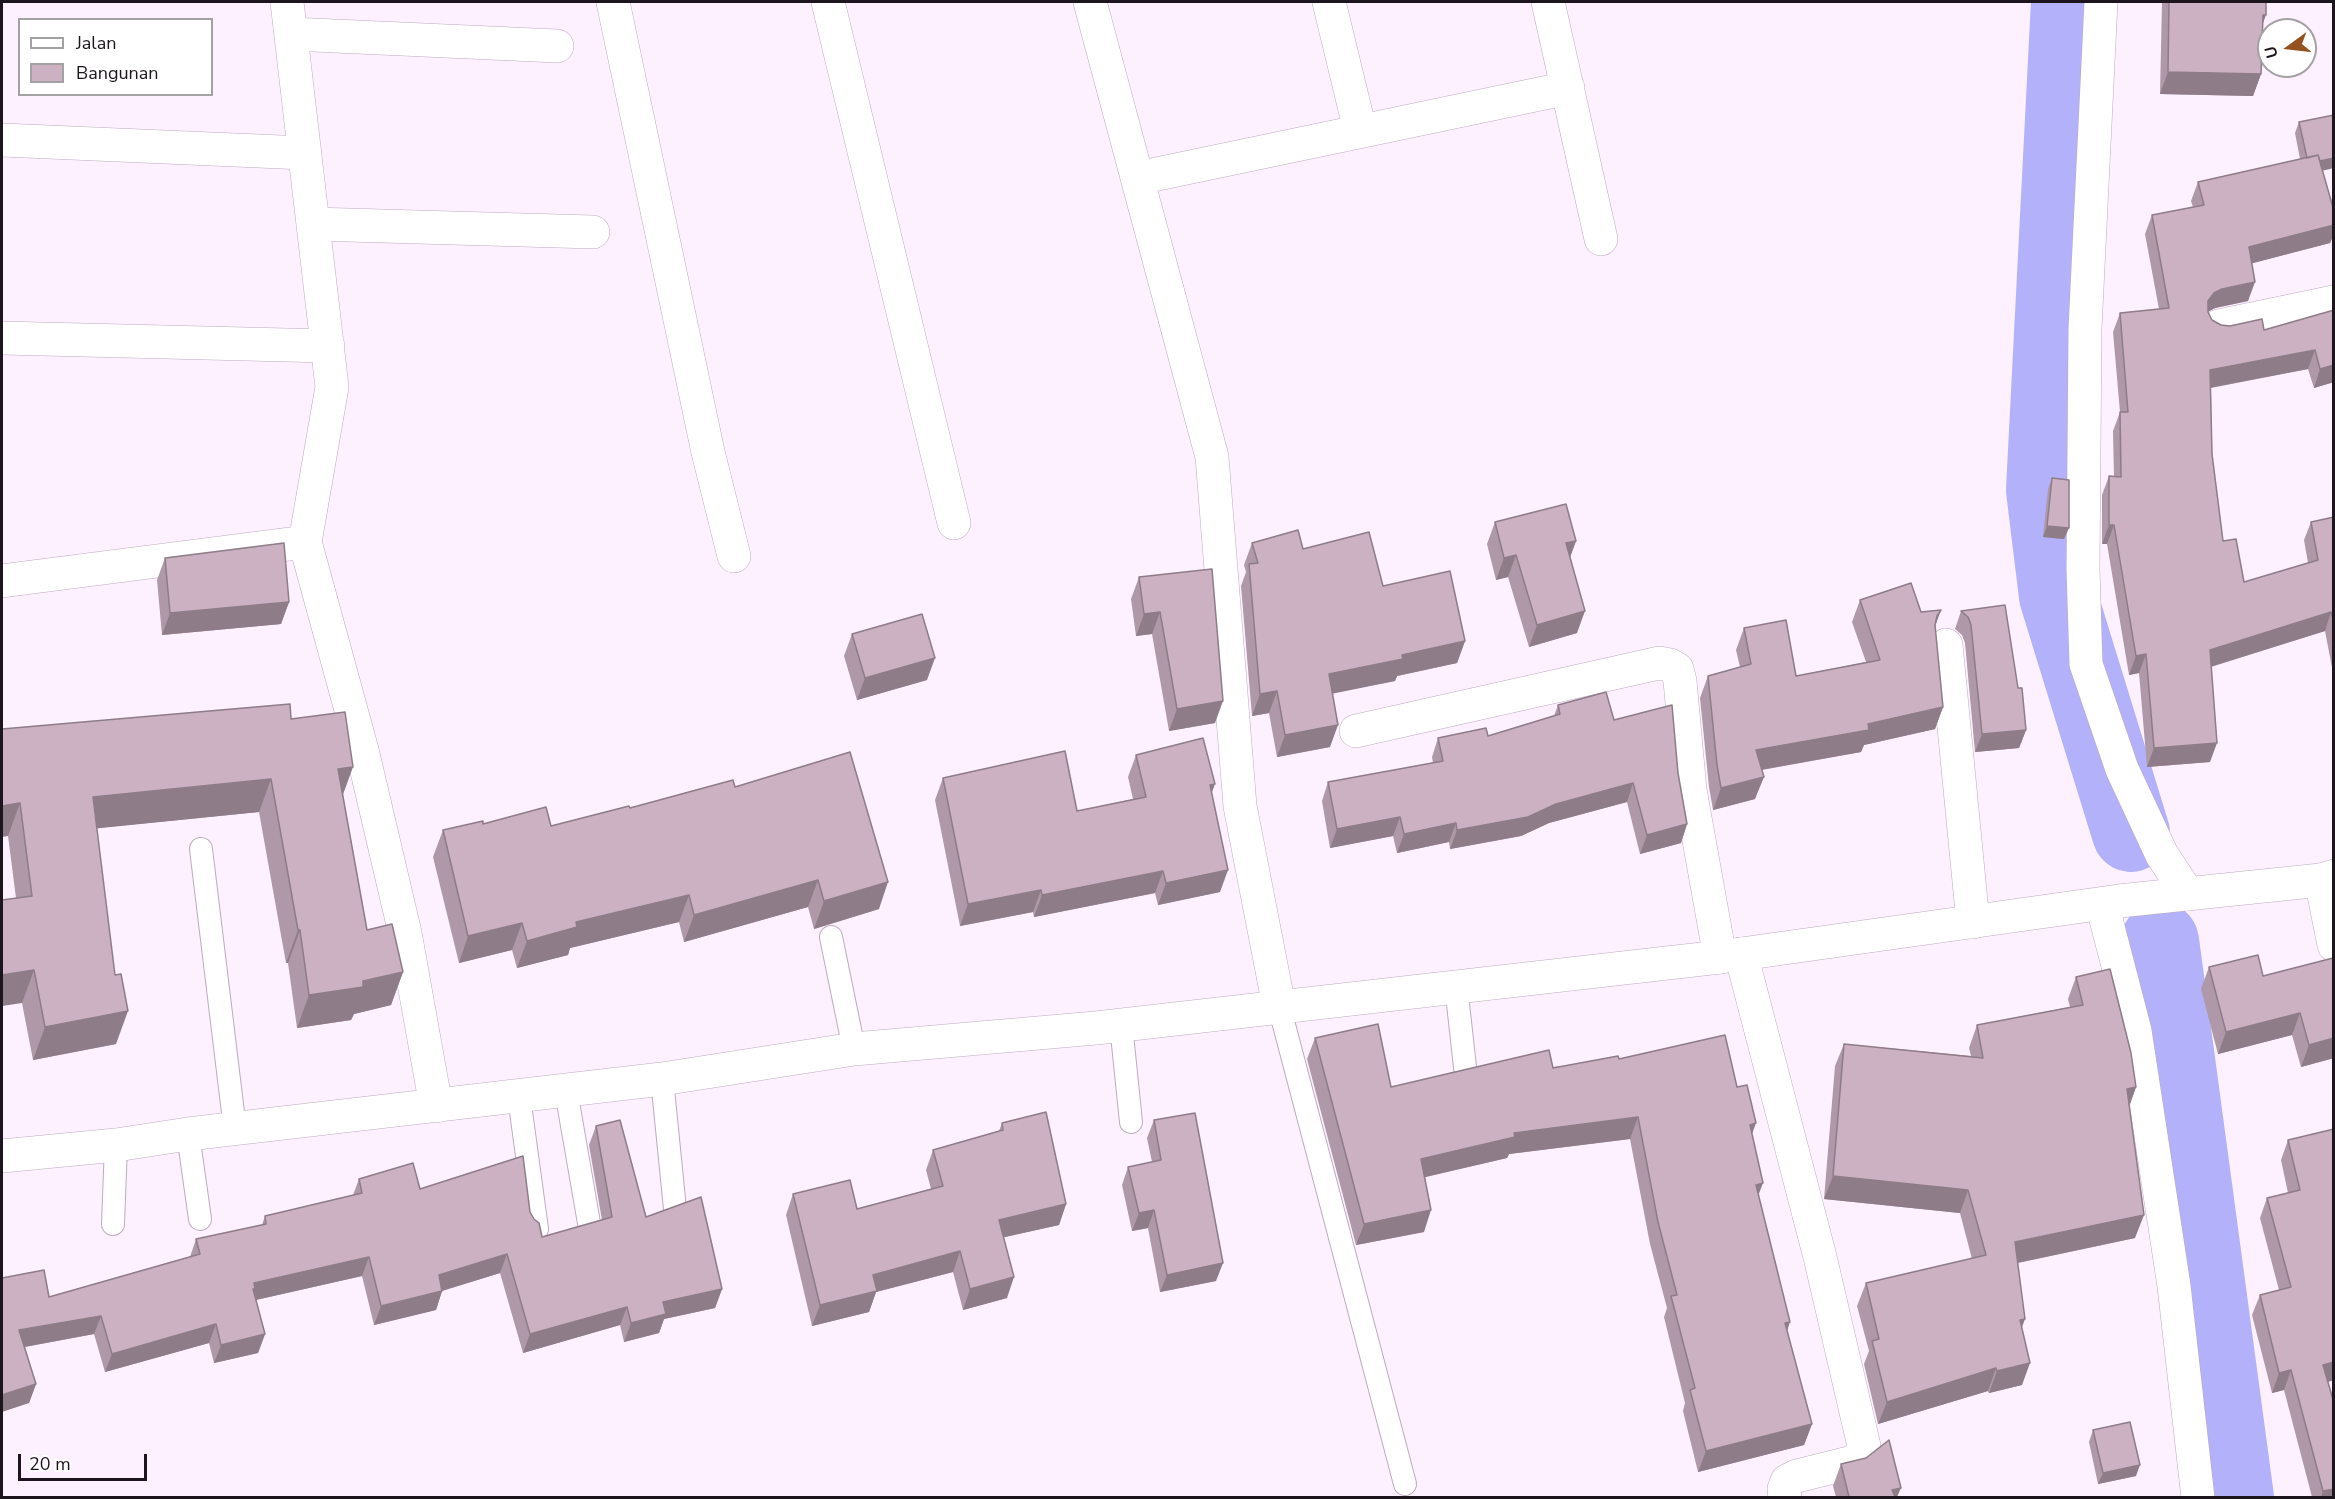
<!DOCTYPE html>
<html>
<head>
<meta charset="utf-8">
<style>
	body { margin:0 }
	#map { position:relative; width:2335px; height:1499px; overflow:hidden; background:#fdf1ff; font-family:"Nunito Sans",sans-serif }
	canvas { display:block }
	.frame { position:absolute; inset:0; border:3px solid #1c151d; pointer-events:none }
	.legend { position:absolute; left:18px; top:18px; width:195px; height:78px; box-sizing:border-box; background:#fff; border:2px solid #a4a1a5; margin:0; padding:8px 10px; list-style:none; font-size:18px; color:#1c151d }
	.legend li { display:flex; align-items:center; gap:12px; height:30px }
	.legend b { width:30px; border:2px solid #a4a1a5 }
	.north { position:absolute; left:2257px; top:18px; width:60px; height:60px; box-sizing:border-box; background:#fff; border:2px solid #a4a1a5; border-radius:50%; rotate:255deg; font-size:16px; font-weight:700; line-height:24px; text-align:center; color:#1c151d }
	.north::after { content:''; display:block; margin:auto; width:21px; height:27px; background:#955221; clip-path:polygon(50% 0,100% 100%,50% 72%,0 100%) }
	.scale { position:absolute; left:18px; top:1454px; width:129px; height:27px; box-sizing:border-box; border:3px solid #1c151d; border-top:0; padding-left:8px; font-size:18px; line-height:21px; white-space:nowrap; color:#1c151d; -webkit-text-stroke:4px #fff; paint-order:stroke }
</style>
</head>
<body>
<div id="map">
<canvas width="2335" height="1499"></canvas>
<div class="frame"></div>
<ul class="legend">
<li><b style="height:8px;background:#fff"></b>Jalan</li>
<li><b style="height:16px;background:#cbb1c2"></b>Bangunan</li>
</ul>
<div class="north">U</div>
<div class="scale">20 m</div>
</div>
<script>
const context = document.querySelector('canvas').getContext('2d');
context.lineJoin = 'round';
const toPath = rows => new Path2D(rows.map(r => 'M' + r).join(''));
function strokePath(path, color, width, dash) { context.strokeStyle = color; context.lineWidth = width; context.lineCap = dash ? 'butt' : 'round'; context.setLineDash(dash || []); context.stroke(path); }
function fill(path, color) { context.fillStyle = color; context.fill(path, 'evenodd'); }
strokePath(toPath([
	[2070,2,2045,490,2058,596,2131,833],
	[2160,941,2235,1498]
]), '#b2b1f9', 78);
const service = toPath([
	[201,849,235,1129],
	[831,937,854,1049],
	[1456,986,1466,1076],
	[1279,1006,1405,1484],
	[1121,1025,1131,1122],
	[662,1079,675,1209],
	[566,1091,589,1223],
	[519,1097,537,1229],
	[188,1134,200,1219],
	[113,1224,116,1145]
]);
const minor = toPath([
	[287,2,332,387,305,542],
	[613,2,708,452,734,556],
	[828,2,954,523],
	[1090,2,1212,457,1240,806,1279,1006],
	[1329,2,1360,130],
	[1548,2,1601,239],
	[2101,2,2085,329,2083,569,2086,664,2122,769,2162,855,2188,894],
	[291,34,557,46],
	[2,140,305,153],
	[1138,178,1568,88],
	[313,224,593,232],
	[2219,326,2334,302],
	[2,338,328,346],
	[2,581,305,542,362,750,405,933,436,1106],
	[1946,645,1973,922],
	[1356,731,1659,663,1670,665,1677,669,1680,681,1690,790,1720,957],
	[2321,880,2334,945],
	[2102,904,2135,1031,2174,1286,2198,1498],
	[1741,954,1820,1257,1864,1446,1861,1455,1853,1462,1797,1476,1787,1481,1784,1489,1785,1498]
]);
const trunk = toPath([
	[2,1156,116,1145,188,1134,662,1079,854,1049,1096,1028,1720,957,2119,901,2321,880,2334,876]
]);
strokePath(service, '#bdaac0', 24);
strokePath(minor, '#bdaac0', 34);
strokePath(trunk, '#bdaac0', 34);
strokePath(service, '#fff', 22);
strokePath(minor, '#fff', 33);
strokePath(trunk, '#fff', 33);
fill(toPath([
	[2162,2,2266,2,2262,25,2261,74,2253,96,2160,94],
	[2299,122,2323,171,2334,211,2334,234,2330,243,2252,263,2248,301,2215,308,2208,312,2212,320,2221,325,2264,330,2334,310,2334,382,2314,388,2308,369,2211,388,2212,454,2223,541,2244,582,2308,563,2304,540,2311,522,2334,517,2334,678,2325,631,2211,667,2210,762,2147,767,2139,673,2129,675,2107,544,2102,544,2102,495,2109,476,2114,477,2113,431,2120,412,2113,332,2120,313,2159,309,2145,234,2152,215,2193,207,2191,201,2198,182,2300,159,2295,133],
	[2052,478,2064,539,2043,537,2048,489],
	[1495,522,1576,541,1570,557,1577,633,1529,647,1508,577,1496,580,1487,544],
	[1252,543,1303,549,1383,586,1465,641,1457,663,1397,676,1395,681,1332,693,1330,747,1277,757,1269,713,1252,716,1241,586,1246,572,1244,565],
	[165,558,289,602,281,624,162,635,157,580],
	[1212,569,1215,723,1169,731,1152,634,1136,636,1131,599,1139,577],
	[1860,600,1921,612,1935,626,1943,707,1935,729,1864,745,1861,752,1762,770,1755,799,1713,810,1709,787,1700,698,1708,676,1740,667,1736,650,1744,628,1796,676,1866,662,1852,622],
	[2005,605,2018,688,2026,730,2019,748,1975,752,1965,643,1962,635,1955,629,1961,611],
	[852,634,927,680,857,700,844,656],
	[1558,705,1614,720,1678,773,1687,824,1681,843,1640,854,1627,802,1549,823,1521,836,1450,849,1449,842,1397,853,1393,836,1330,848,1322,801,1328,782,1433,763,1432,757,1438,738,1488,736,1554,716],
	[291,719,343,795,367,930,403,972,391,1005,354,1014,351,1020,297,1028,288,963,286,963,259,812,97,828,116,1044,33,1060,22,1003,16,898,8,836,2,729],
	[1136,755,1212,793,1220,892,1158,905,1155,893,1034,917,1033,912,960,926,935,800,943,778,1077,811,1133,799,1128,777],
	[735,787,879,909,814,929,808,907,684,942,679,922,570,948,568,955,517,968,512,950,459,963,433,857,443,830,483,824,551,826,630,808],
	[2334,961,2334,1058,2301,1067,2292,1035,2218,1054,2201,989,2209,967,2263,976],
	[2076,977,2136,1087,2129,1106,2135,1238,2018,1263,2022,1327,2022,1385,1989,1393,1988,1391,1878,1424,1864,1364,1869,1351,1857,1306,1866,1283,1972,1259,1960,1213,1824,1199,1835,1066,1844,1044,1971,1056,1969,1048,1977,1025,2070,1007,2068,999],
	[1315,1038,1391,1087,1619,1059,1737,1087,1752,1134,1758,1195,1787,1331,1812,1424,1804,1445,1698,1472,1683,1411,1685,1403,1664,1317,1667,1308,1650,1244,1630,1139,1509,1154,1507,1158,1424,1177,1424,1232,1356,1245,1307,1059],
	[1154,1120,1216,1281,1160,1292,1148,1228,1132,1231,1122,1185,1128,1167,1152,1162,1147,1138],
	[1002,1123,1066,1204,1059,1225,1004,1237,1007,1298,963,1310,953,1272,876,1292,869,1312,812,1326,786,1215,793,1194,857,1209,931,1189,926,1170,933,1150,999,1131],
	[596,1126,646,1217,722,1289,715,1308,664,1319,659,1333,624,1342,620,1325,523,1353,500,1273,442,1291,436,1310,374,1325,362,1276,256,1300,265,1334,258,1353,214,1363,209,1343,105,1372,94,1334,25,1347,36,1384,29,1403,2,1278,49,1297,190,1257,196,1239,262,1225,265,1216,353,1195,359,1179,420,1189,530,1212,542,1237,602,1220,589,1145],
	[2334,1129,2334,1380,2328,1382,2334,1497,2312,1497,2284,1390,2272,1393,2252,1315,2260,1295,2279,1290,2260,1218,2267,1198,2288,1193,2281,1160,2288,1140],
	[2093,1430,2136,1476,2098,1484,2089,1442],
	[1841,1464,1897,1497,1836,1497,1833,1486]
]), '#af98a7');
fill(toPath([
	[2263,15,2266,15,2258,37],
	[2168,72,2261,74,2253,96,2160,94],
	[2334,158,2334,168,2304,175,2308,163],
	[2334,225,2334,234,2330,243,2242,266,2249,247],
	[2255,282,2248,301,2215,308,2207,312,2208,301,2214,293,2222,289],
	[2315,350,2308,369,2203,389,2210,370],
	[2334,365,2334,382,2314,388,2320,369],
	[2109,525,2114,525,2107,544,2102,544],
	[2047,526,2069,528,2064,539,2043,537],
	[1576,541,1568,563,1566,543],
	[1516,555,1508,577,1496,580,1504,558],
	[289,602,281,624,162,635,170,613],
	[1941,610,1933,632,1937,616],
	[1585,611,1577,633,1529,647,1537,625],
	[1160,612,1152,634,1136,636,1144,614],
	[2331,612,2325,631,2203,669,2210,650],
	[1465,641,1457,663,1397,676,1395,681,1321,696,1329,674,1402,655],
	[2146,654,2139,673,2129,675,2136,656],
	[935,658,927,680,857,700,865,678],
	[1277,691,1269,713,1252,716,1260,694],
	[1223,701,1215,723,1169,731,1177,709],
	[1943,707,1935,729,1864,745,1861,752,1748,772,1756,750,1868,724],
	[1338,725,1330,747,1277,757,1285,735],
	[2026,730,2019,748,1975,752,1982,734],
	[2217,743,2210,762,2147,767,2154,748],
	[353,767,341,800,338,769],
	[1764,777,1755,799,1713,810,1721,788],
	[271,779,259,812,81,830,93,797],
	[1633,783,1627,802,1549,823,1521,836,1450,849,1457,830],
	[1215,784,1207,806,1210,785],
	[20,803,8,836,2,837,2,806],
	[1400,817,1393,836,1330,848,1337,829],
	[1456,823,1449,842,1397,853,1404,834],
	[1687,824,1681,843,1640,854,1647,835],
	[1228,870,1220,892,1158,905,1166,883],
	[1163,871,1155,893,1034,917,1042,895],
	[818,880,808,907,684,942,694,915],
	[888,882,879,909,814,929,824,901],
	[1041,890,1033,912,960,926,968,904],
	[689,895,679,922,570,948,568,955,517,968,527,941,576,922],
	[522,923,512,950,459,963,468,936],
	[298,930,300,930,288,963,286,963],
	[34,970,22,1003,2,1006,2,975],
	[403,972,391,1005,354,1014,351,1020,297,1028,309,995],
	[128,1011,116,1044,33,1060,45,1027],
	[2300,1013,2292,1035,2218,1054,2226,1032],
	[2334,1038,2334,1058,2301,1067,2309,1045],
	[2136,1087,2128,1110,2127,1089],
	[1638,1117,1630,1139,1509,1154,1507,1158,1413,1180,1421,1159,1514,1133],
	[1756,1123,1748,1145,1750,1125],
	[1833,1176,1968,1190,1960,1213,1824,1199],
	[1763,1183,1755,1204,1756,1185],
	[1066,1204,1059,1225,992,1240,999,1220],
	[1154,1210,1148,1228,1132,1231,1139,1213],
	[1431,1210,1424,1232,1356,1245,1364,1224],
	[2144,1215,2135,1238,2007,1265,2015,1242],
	[960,1251,953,1272,876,1292,869,1312,812,1326,820,1305,873,1275],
	[507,1254,500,1273,435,1293,442,1291,436,1310,374,1325,381,1306,439,1275],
	[369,1257,362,1276,251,1301,254,1283],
	[1223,1263,1216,1281,1160,1292,1167,1275],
	[1014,1277,1007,1298,963,1310,970,1289],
	[722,1289,715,1308,664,1319,659,1333,624,1342,631,1323,663,1302],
	[627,1307,620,1325,523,1353,530,1334],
	[101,1316,94,1334,13,1349,19,1330],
	[2025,1319,2017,1341,2020,1320],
	[1790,1322,1783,1343,1785,1323],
	[216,1324,209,1343,105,1372,112,1354],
	[265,1334,258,1353,214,1363,221,1345],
	[2334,1362,2334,1380,2316,1385,2323,1365],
	[2030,1363,2022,1385,1989,1393,1997,1371],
	[1996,1368,1988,1391,1878,1424,1887,1402],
	[2291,1370,2284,1390,2272,1393,2279,1373],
	[36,1384,29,1403,2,1412,2,1395],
	[1812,1424,1804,1445,1698,1472,1706,1451],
	[2140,1465,2136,1476,2098,1484,2103,1473],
	[1901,1488,1897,1497,1890,1497,1892,1490],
	[2334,1489,2334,1497,2321,1497,2323,1491]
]), '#8e7c88');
const building = toPath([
	[2169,2,2266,2,2266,15,2263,15,2261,74,2168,72,2169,2],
	[2334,115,2334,158,2320,161,2318,155,2307,158,2299,122,2334,115],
	[2318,155,2334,211,2334,225,2249,247,2255,282,2222,289,2214,293,2208,301,2208,312,2212,320,2221,325,2230,326,2262,319,2264,330,2334,310,2334,365,2320,369,2315,350,2210,370,2212,454,2223,541,2236,539,2244,582,2318,560,2311,522,2334,517,2334,623,2331,612,2210,650,2217,743,2154,748,2146,654,2136,656,2114,525,2109,525,2109,476,2121,477,2120,412,2128,412,2120,313,2169,308,2152,215,2204,205,2198,182,2318,155],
	[2052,478,2069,480,2069,528,2047,526,2052,478],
	[1566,504,1576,541,1566,543,1585,611,1537,625,1516,555,1504,558,1495,522,1566,504],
	[1298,530,1303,549,1369,532,1383,586,1450,571,1465,641,1402,655,1403,659,1329,674,1338,725,1285,735,1277,691,1260,694,1249,564,1258,563,1252,543,1298,530],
	[284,543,289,602,170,613,165,558,284,543],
	[1212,569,1223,701,1177,709,1160,612,1144,614,1139,577,1212,569],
	[1911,583,1921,612,1941,610,1937,616,1935,625,1943,707,1868,724,1869,730,1756,750,1764,777,1721,788,1717,765,1708,676,1751,664,1744,628,1786,620,1796,676,1880,660,1860,600,1911,583],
	[2005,605,2018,688,2022,688,2026,730,1982,734,1971,625,1968,617,1961,611,2005,605],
	[922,614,935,658,865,678,852,634,922,614],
	[1606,692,1614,720,1672,705,1678,773,1687,824,1647,835,1633,783,1556,804,1528,817,1457,830,1456,823,1404,834,1400,817,1337,829,1328,782,1443,761,1438,738,1486,728,1488,736,1560,714,1558,705,1606,692],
	[290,704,291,719,345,712,353,767,338,769,367,930,392,924,403,972,363,981,363,987,309,995,300,930,298,930,271,779,93,797,115,975,121,974,128,1011,45,1027,34,970,2,975,2,900,32,896,20,803,2,806,2,729,290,704],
	[1203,738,1215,784,1210,785,1228,870,1166,883,1163,871,1042,895,1041,890,968,904,943,778,1065,751,1077,811,1146,797,1136,755,1203,738],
	[850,752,888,882,824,901,818,880,694,915,689,895,576,922,577,927,527,941,522,923,468,936,443,830,483,821,483,824,546,807,551,826,629,806,630,808,733,780,735,787,850,752],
	[2258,955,2263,976,2333,958,2334,961,2334,1038,2309,1045,2300,1013,2226,1032,2209,967,2258,955],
	[2110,969,2131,1053,2136,1087,2127,1089,2144,1215,2015,1242,2025,1319,2020,1320,2030,1363,1997,1371,1996,1368,1887,1402,1872,1341,1879,1339,1866,1283,1986,1255,1968,1190,1833,1176,1844,1044,1983,1058,1977,1025,2083,1005,2076,977,2110,969],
	[1378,1024,1391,1087,1549,1050,1553,1068,1618,1056,1619,1059,1725,1035,1737,1087,1747,1085,1756,1123,1750,1125,1763,1183,1756,1185,1790,1322,1785,1323,1812,1424,1706,1451,1690,1390,1695,1388,1671,1296,1677,1295,1658,1222,1638,1117,1514,1133,1515,1137,1421,1159,1431,1210,1364,1224,1315,1038,1378,1024],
	[1046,1112,1066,1204,999,1220,1014,1277,970,1289,960,1251,873,1275,877,1291,820,1305,793,1194,850,1180,857,1209,943,1186,933,1150,1003,1130,1002,1123,1046,1112],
	[1195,1113,1223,1263,1167,1275,1154,1210,1139,1213,1128,1167,1161,1160,1154,1120,1195,1113],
	[620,1120,646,1217,701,1197,722,1289,663,1302,666,1314,631,1323,627,1307,530,1334,507,1254,439,1275,442,1291,381,1306,369,1257,254,1283,255,1289,253,1289,265,1334,221,1345,216,1324,112,1354,101,1316,19,1330,36,1384,2,1395,2,1278,44,1270,49,1297,200,1254,196,1239,266,1224,265,1216,362,1193,359,1179,413,1163,420,1189,523,1156,530,1212,534,1219,539,1223,542,1237,612,1217,596,1126,620,1120],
	[2334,1129,2334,1362,2323,1365,2334,1403,2334,1489,2323,1491,2291,1370,2279,1373,2260,1295,2291,1287,2267,1198,2300,1190,2288,1140,2334,1129],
	[2130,1422,2140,1465,2103,1473,2093,1430,2130,1422],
	[1889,1440,1901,1488,1892,1490,1895,1497,1849,1497,1841,1464,1866,1458,1889,1440]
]);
fill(building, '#cbb1c2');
strokePath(building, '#8e7c88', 1.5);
</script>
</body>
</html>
